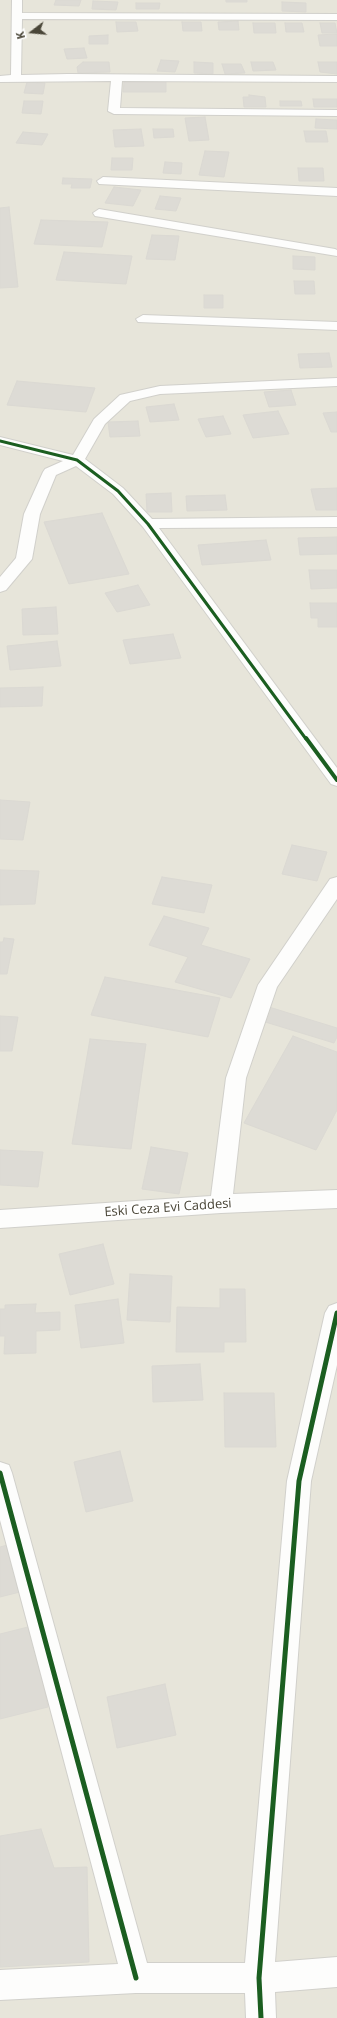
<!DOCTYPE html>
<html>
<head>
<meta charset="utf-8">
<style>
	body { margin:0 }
	#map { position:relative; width:337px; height:2018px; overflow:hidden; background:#f3f2ed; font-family:"Open Sans",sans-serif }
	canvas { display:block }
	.north { position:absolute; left:12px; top:12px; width:40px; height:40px; -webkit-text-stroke:3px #fff; paint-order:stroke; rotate:254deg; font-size:11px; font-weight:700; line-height:16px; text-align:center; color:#4a4638 }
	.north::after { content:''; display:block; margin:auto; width:14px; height:18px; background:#4a4638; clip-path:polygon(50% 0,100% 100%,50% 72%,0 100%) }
</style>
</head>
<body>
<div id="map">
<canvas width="337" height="2018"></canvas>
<div class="north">K</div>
</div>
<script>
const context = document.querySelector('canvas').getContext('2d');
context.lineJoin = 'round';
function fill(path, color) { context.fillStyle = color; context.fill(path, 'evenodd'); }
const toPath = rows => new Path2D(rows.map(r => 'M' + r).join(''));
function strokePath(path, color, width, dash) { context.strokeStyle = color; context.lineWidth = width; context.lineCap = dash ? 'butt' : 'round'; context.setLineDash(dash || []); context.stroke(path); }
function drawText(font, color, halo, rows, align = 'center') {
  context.font = font + ' "Open Sans",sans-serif'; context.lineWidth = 4; context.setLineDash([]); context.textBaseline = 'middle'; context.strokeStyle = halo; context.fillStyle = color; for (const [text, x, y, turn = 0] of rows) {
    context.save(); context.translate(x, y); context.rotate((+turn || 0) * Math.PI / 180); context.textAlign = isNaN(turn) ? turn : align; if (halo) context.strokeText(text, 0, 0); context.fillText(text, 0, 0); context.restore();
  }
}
fill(toPath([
	[0,0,337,0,337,2018,0,2018]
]), '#e7e5da');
const building = toPath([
	[56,0,81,0,79,6,54,5,56,0],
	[226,0,247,0,247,2,226,2,226,0],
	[93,1,118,2,116,10,92,9,93,1],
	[282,2,306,3,306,12,282,11,282,2],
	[136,3,160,3,159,9,136,9,136,3],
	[238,21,239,30,219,30,218,22,238,21],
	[116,22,136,22,138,31,117,32,116,22],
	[182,22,201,22,202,31,183,31,182,22],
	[253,23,275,23,276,33,254,33,253,23],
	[285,23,302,23,304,32,286,32,285,23],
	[320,23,335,23,337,33,322,33,320,23],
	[337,34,337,46,320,46,318,35,337,34],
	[108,35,108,44,89,44,89,36,108,35],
	[84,48,87,58,67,59,64,49,84,48],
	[161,60,179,61,175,72,157,71,161,60],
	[83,62,109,62,110,72,78,73,77,67,83,62],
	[194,62,213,63,213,74,194,73,194,62],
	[251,62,273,62,276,70,253,71,251,62],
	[318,62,337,62,337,74,320,72,318,62],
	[222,64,241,64,245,73,225,74,222,64],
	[27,82,45,83,43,94,24,93,27,82],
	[124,82,166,82,166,92,123,92,124,82],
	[249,95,265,97,266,107,244,107,243,97,249,97,249,95],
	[313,99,337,99,337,107,314,107,313,99],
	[24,101,43,101,41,114,22,113,24,101],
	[280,101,301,101,302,106,280,106,280,101],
	[205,117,209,140,189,141,185,118,205,117],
	[316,119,337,120,337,129,315,128,316,119],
	[141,129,144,146,115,147,113,130,141,129],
	[153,129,173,129,174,137,154,138,153,129],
	[304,131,326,131,328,142,306,142,304,131],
	[23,132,48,134,42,145,16,143,23,132],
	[205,151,229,152,224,177,199,175,205,151],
	[112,158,133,158,132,170,111,170,112,158],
	[165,162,182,163,181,174,163,173,165,162],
	[298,168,323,168,324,181,299,181,298,168],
	[63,178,92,179,90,188,71,188,72,184,62,184,63,178],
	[114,187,141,190,133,206,105,203,114,187],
	[160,196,181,198,176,211,155,209,160,196],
	[9,207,18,287,0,288,0,208,9,207],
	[41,220,108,222,102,247,34,244,41,220],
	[152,235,179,236,175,260,146,259,152,235],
	[64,252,132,256,126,284,56,280,64,252],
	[293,256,315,257,315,270,293,269,293,256],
	[294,281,314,281,315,294,295,294,294,281],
	[204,295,223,295,223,308,204,308,204,295],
	[329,353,332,367,300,368,298,354,329,353],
	[17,381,95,388,86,412,7,405,17,381],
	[291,390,296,405,269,407,264,392,291,390],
	[174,404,179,420,150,422,146,407,174,404],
	[278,411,289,434,253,438,243,415,278,411],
	[337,412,337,432,331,432,323,413,337,412],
	[223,416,231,434,206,437,198,419,223,416],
	[138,421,140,436,110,437,108,422,138,421],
	[337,488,337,510,316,510,311,489,337,488],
	[171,493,172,512,147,512,146,494,171,493],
	[225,495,227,510,187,511,186,496,225,495],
	[102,513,129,574,69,584,44,522,102,513],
	[337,537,337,554,300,555,298,538,337,537],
	[266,540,271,560,202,565,198,545,266,540],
	[309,570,337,570,337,588,311,589,309,570],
	[138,585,150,605,117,612,105,593,138,585],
	[310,603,337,603,337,627,318,627,318,618,311,618,310,603],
	[56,607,58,634,23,635,22,609,56,607],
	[173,634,181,658,130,664,123,640,173,634],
	[57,641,61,666,10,670,7,646,57,641],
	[43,687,42,706,0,707,0,688,43,687],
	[0,800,30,802,23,840,0,839,0,800],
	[292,845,327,852,317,881,282,874,292,845],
	[0,870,39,871,35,904,0,905,0,870],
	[162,877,212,885,204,913,152,904,162,877],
	[164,916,209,928,201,945,250,959,231,998,175,982,188,957,149,945,164,916],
	[4,938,14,939,7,974,0,974,0,942,3,942,4,938],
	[105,977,220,998,208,1037,91,1015,105,977],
	[269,1007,337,1028,337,1037,334,1043,262,1021,269,1007],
	[0,1016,18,1017,12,1051,0,1051,0,1016],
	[293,1036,337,1052,337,1110,316,1150,244,1123,293,1036],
	[90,1039,146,1044,131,1149,72,1144,90,1039],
	[151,1147,188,1153,179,1194,142,1189,151,1147],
	[0,1150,43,1152,38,1187,0,1185,0,1150],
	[103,1244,114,1284,70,1295,59,1254,103,1244],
	[130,1274,172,1276,170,1322,127,1320,130,1274],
	[220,1289,245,1289,246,1342,224,1342,224,1352,176,1352,177,1307,220,1308,220,1289],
	[118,1299,124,1343,81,1348,75,1305,118,1299],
	[36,1304,35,1313,60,1312,60,1330,36,1331,36,1353,4,1354,5,1336,0,1336,0,1309,5,1309,5,1305,36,1304],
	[200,1364,203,1400,153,1402,152,1366,200,1364],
	[224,1393,274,1393,276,1447,225,1447,224,1393],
	[120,1451,133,1501,86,1512,74,1462,120,1451],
	[15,1543,24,1591,0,1597,0,1547,15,1543],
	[32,1626,48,1707,0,1719,0,1634,32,1626],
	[165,1684,176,1735,117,1748,107,1697,165,1684],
	[41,1829,54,1868,87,1867,89,1962,0,1967,0,1836,41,1829]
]);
fill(building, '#dddbd5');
strokePath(building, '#dbd9d3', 1);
const street = toPath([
	[12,0,22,0,22,13,337,14,337,20,22,19,21,75,68,74,337,76,337,82,122,81,120,108,337,110,337,116,114,114,108,111,111,81,0,82,0,76,11,75,12,0],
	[103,177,337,188,337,196,99,184,97,181,103,177],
	[99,209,335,249,337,250,337,256,95,216,93,213,99,209],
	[143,315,337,322,337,330,138,322,136,319,143,315],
	[337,378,337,386,160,394,130,401,105,424,85,459,123,488,152,519,337,517,337,527,159,528,337,768,337,786,331,784,143,527,113,494,76,466,56,475,40,514,32,559,6,590,0,592,0,577,16,558,24,514,43,472,45,469,63,461,0,445,0,437,73,455,94,419,120,395,160,386,337,378],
	[337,877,337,899,277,987,246,1078,233,1194,337,1190,337,1208,221,1213,0,1228,0,1210,211,1196,226,1078,258,985,330,879,337,877],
	[337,1303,337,1365,311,1481,275,1962,337,1957,337,1987,275,1992,276,2018,246,2018,245,1993,136,1993,0,2000,0,1970,118,1964,0,1520,0,1462,9,1465,12,1473,147,1963,245,1963,287,1481,325,1313,329,1306,337,1303]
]);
strokePath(street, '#d1d0cb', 2);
fill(street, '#fdfdfc');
strokePath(toPath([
	[0,441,77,460,118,491,148,524,306,739]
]), '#1b5e20', 3);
strokePath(toPath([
	[306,738,337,780]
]), '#1b5e20', 4);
strokePath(toPath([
	[0,1473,136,1978],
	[261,2018,259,1978,299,1481,337,1313]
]), '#1b5e20', 5);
drawText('13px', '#4a4638', '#fff', [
	["Eski Ceza Evi Caddesi",168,1208,-4]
]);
</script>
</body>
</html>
